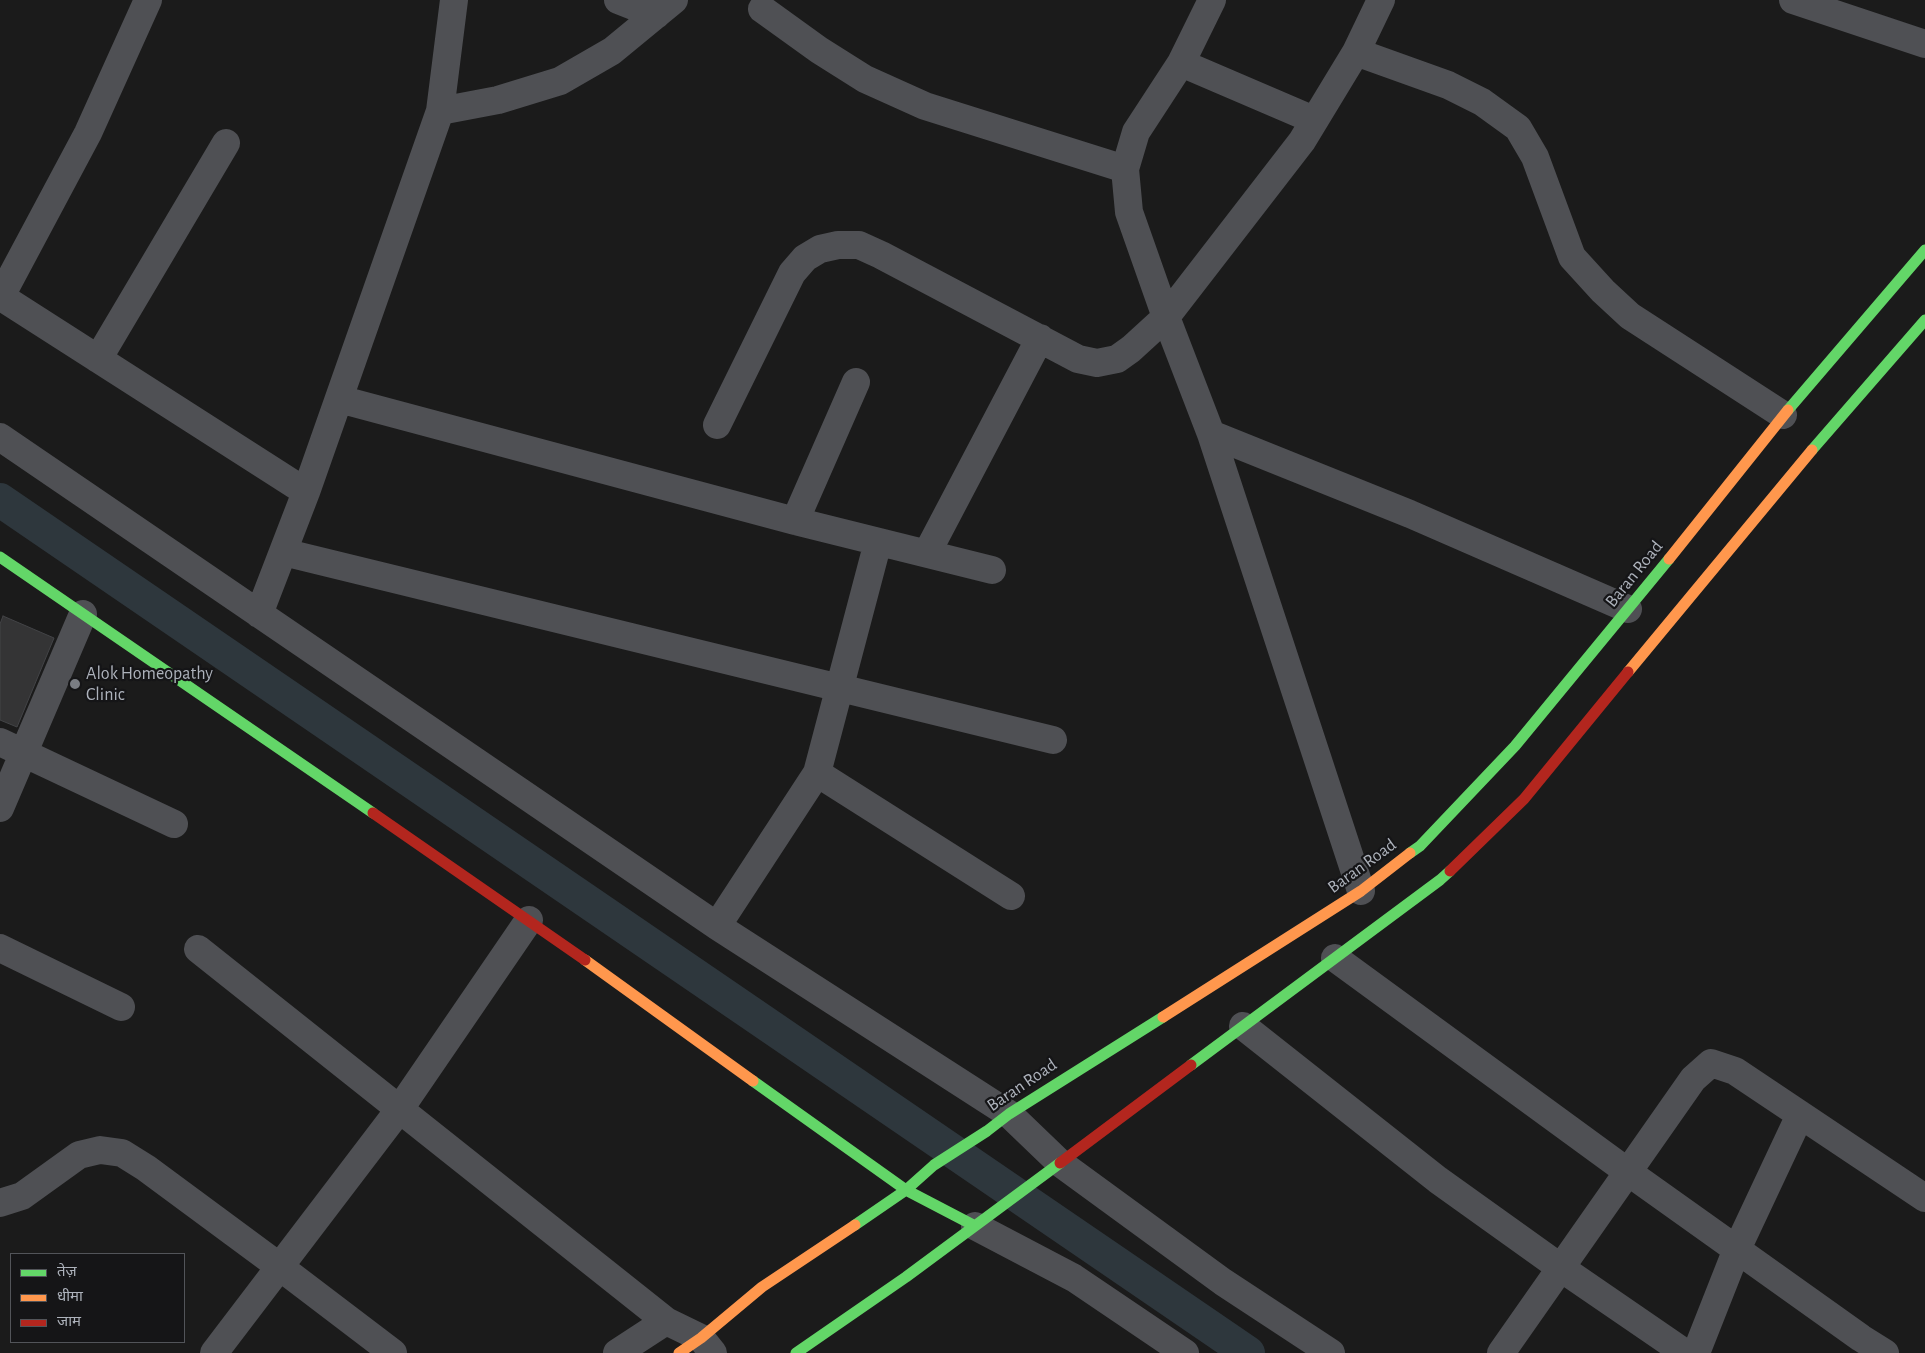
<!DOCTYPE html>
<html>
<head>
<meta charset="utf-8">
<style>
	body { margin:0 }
	#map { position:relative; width:1925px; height:1353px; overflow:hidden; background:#1b1b1b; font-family:"Alegreya Sans","Noto Sans Devanagari",sans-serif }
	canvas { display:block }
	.legend { position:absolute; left:10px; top:1253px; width:175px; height:90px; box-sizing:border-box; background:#151517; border:1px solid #525459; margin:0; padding:6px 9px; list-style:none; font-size:15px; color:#adb2bb }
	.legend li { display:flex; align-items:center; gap:10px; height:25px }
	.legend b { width:25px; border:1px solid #525459 }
</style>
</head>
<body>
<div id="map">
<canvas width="1925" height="1353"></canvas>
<ul class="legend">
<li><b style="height:6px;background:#63d668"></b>तेज़</li>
<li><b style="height:6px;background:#ff974d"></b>धीमा</li>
<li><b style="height:6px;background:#b3261e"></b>जाम</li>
</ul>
</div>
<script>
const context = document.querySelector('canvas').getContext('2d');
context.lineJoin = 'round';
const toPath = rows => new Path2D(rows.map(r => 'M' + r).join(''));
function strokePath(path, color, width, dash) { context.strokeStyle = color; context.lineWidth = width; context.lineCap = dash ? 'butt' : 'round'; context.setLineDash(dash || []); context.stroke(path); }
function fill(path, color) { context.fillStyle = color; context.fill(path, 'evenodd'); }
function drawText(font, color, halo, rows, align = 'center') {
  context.font = font + ' "Alegreya Sans",sans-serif'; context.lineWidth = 4.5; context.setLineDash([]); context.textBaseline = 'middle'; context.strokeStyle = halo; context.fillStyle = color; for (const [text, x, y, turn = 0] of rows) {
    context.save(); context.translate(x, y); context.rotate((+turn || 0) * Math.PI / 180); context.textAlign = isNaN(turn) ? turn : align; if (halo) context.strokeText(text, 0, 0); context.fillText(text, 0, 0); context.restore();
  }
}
strokePath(toPath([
	[0,500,1248,1353]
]), '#2e373d', 34);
const building = toPath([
	[3,616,54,638,17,727,0,720,0,624,3,616]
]);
fill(building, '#343435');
strokePath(building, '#434447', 1);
strokePath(toPath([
	[618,0,656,15],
	[1793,0,1925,44],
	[762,9,819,50,865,79,925,106,1125,169,1129,212,1166,317,1211,434,1361,891],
	[1356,52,1381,0],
	[1181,63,1314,120],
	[440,111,498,100,560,81,612,51,674,0],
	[1125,169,1136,132,1181,63,1212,0],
	[0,296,306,492],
	[0,298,88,133,148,0],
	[98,359,226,143],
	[339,399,795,521,992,570],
	[717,425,792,273,805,258,820,249,838,245,859,245,881,255,1078,359,1097,363,1117,359,1131,349,1166,317,1302,141,1356,52,1448,85,1482,102,1518,128,1535,157,1572,257,1603,291,1630,316,1783,415],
	[1211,434,1410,514,1628,609],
	[0,437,717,926,1009,1114,1060,1163,1223,1282,1331,1353],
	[795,521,856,382],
	[283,552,1053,740],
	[927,553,1040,338],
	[259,614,306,492,440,111,454,0],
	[0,742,174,824],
	[817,773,1011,896],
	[0,808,83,614],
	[717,926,817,773,878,542],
	[0,948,121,1007],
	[198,949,666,1321,701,1338,713,1353],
	[1335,958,1628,1172,1861,1338,1885,1353],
	[1243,1026,1438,1180,1561,1268,1685,1353],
	[0,1203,22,1196,79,1155,100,1150,122,1153,146,1168,280,1267,393,1353],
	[975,1226,1074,1278,1185,1353],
	[214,1353,399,1110,529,920],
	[617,1353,666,1321],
	[1501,1353,1693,1079,1711,1063,1735,1071,1925,1198],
	[1696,1353,1737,1249,1800,1115]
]), '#4f5054', 28);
strokePath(toPath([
	[1788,410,1925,250],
	[1812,450,1925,320],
	[0,557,373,813],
	[1410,853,1420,846,1515,746,1669,559],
	[1191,1065,1440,880,1450,871],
	[753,1081,906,1190,975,1226],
	[855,1225,906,1190,934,1165,987,1131,1009,1114,1163,1017],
	[796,1353,906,1277,1060,1163]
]), '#63d668', 11);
strokePath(toPath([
	[1669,559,1788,410],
	[1628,672,1812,450],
	[585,960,753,1081],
	[1163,1017,1361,891,1410,853],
	[679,1353,701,1338,762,1287,855,1225]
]), '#ff974d', 11);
strokePath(toPath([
	[373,813,585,960],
	[1450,871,1524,799,1628,672],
	[1060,1163,1191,1065]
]), '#b3261e', 11);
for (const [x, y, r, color] of [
	[75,684,6,"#7a7d83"]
]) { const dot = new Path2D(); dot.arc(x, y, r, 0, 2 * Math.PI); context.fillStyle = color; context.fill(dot); strokePath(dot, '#151517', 2); }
drawText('18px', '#adb2bb', '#151517', [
	["Baran Road",1634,574,-51],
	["Baran Road",1362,866,-36],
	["Baran Road",1022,1085,-34]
]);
drawText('18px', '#adb2bb', '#151517', [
	["Alok Homeopathy",86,674],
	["Clinic",86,695]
], 'left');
</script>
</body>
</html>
